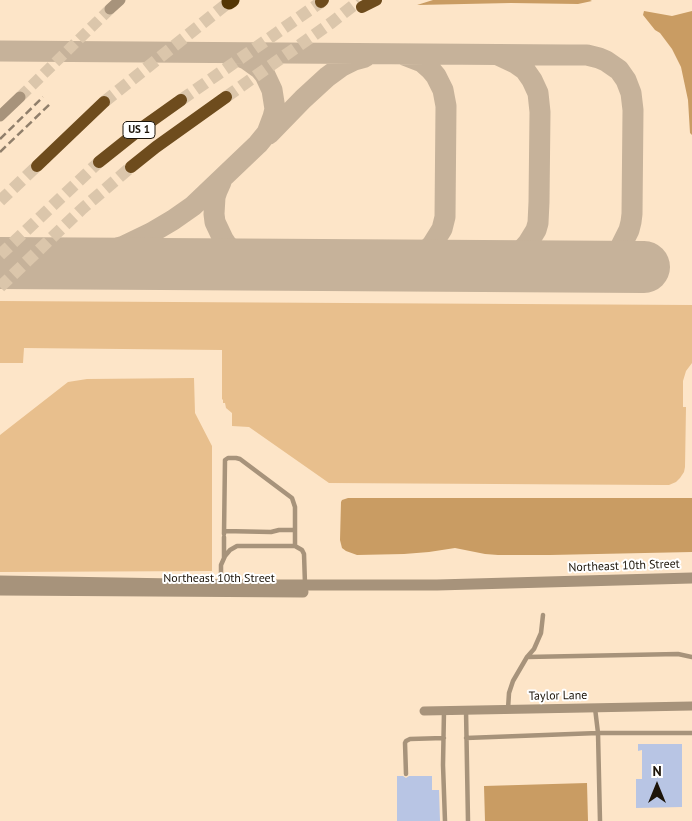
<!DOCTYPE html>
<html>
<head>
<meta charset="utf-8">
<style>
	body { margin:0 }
	#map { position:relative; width:692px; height:821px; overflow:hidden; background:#fde5c8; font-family:"PT Sans",sans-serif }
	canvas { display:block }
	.north { position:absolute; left:632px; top:761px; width:50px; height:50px; -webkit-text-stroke:4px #fff; paint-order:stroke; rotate:0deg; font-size:14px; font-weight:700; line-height:20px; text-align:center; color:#1c1409 }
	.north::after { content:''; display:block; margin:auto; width:18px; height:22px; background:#1c1409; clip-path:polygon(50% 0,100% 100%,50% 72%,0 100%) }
</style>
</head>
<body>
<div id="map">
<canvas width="692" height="821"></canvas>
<div class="north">N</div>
</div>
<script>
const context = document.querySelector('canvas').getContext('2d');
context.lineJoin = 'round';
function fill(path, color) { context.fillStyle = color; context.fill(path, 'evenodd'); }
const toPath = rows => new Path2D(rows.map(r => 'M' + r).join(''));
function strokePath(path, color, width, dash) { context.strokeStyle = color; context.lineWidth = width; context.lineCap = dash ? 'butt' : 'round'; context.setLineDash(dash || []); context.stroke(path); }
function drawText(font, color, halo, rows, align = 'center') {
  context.font = font + ' "PT Sans",sans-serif'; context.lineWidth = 4; context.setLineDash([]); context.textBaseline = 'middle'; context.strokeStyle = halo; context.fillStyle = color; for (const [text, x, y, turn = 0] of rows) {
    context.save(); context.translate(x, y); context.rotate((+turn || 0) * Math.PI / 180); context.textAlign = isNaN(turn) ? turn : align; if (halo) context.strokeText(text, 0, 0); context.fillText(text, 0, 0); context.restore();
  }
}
fill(toPath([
	[0,301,692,305,692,363,686,371,683,381,683,407,686,407,685,467,684,472,680,478,676,482,669,485,663,485,329,483,249,427,232,426,232,413,226,408,225,403,223,403,223,400,222,399,222,350,24,348,23,363,0,363],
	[194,378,195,413,212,446,212,571,0,572,0,435,68,382,87,379]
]), '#e8bf8d');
fill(toPath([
	[433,0,590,0,592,1,578,4,511,3,417,5],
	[644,11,672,16,692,11,692,135,690,133,688,100,681,67,672,49,660,33,655,30,643,15],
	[348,498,692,498,692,552,550,555,498,555,485,554,455,548,429,552,404,554,357,555,346,551,342,548,340,540,341,502,342,500],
	[587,783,588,821,485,821,484,786]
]), '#c99c63');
strokePath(toPath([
	[0,51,569,55,587,55,599,58,606,61,619,70,626,80,631,93,633,110,632,214,631,222,629,230,611,266],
	[269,134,303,99,327,77,342,66,354,60,365,57],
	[221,182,217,191,215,197,214,214,215,222,223,239,227,245,237,254,245,258,272,264],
	[32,263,68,259,100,253,124,246,151,233,173,220,193,206,258,144,267,133,273,117,275,109,272,90,265,75,260,69,246,59,234,54],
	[381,265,410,260,426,251,432,245,442,229,445,217,446,106,443,90,436,76,431,70,422,62,404,55],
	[476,266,504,261,520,252,528,243,536,230,538,223,539,202,540,112,538,93,532,80,525,70,515,63,498,55]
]), '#c6b29a', 21);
strokePath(toPath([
	[0,263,644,267]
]), '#c6b29a', 52);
fill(toPath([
	[638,744,682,744,682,807,636,808,636,779,642,779,642,750,638,751],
	[397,776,403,776,406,778,409,776,432,776,432,790,439,790,440,821,397,821]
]), '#b8c5e4');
strokePath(toPath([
	[20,97,110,9]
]), '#dbc6ab', 11, [11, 5.5]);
strokePath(toPath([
	[226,97,331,23,359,1],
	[181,100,321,2],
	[104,102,229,2],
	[0,201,37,166],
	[0,255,99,162],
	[0,287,82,209,131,167]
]), '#dbc6ab', 12, [12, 6]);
strokePath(toPath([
	[224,531,271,532,279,530,295,530],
	[224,534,225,460,228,458,236,458,240,459,292,498,295,507,295,546],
	[224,558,224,537],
	[221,583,221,565,225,556,230,550,237,546,295,546,302,550,304,554,305,584],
	[527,657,678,654,692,657],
	[595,708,598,733,600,821],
	[508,709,509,693,513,681,527,657,534,649,541,633,543,615],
	[466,710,468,821],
	[444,711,443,765,445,821],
	[466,738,598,733,692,733],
	[406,774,405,743,406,741,410,739,444,738]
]), '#a7937b', 4.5);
strokePath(toPath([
	[424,711,692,706]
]), '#a7937b', 9);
strokePath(toPath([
	[110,9,120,0],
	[0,116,20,97],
	[0,581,235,585,437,585,692,578],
	[0,590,303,592]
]), '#a7937b', 11);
strokePath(toPath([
	[321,2,323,0],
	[362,7,376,0],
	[99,162,143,127,181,100],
	[37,166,104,102],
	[131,167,156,147,226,97]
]), '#6e4c1d', 12);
strokePath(toPath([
	[229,2,232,0]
]), '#543605', 15);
strokePath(toPath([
	[0,139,43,97],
	[0,152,50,104]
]), '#907f6b', 2.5, [8, 4]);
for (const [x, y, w] of [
	[139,130,32]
]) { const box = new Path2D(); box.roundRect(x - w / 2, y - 8.5, w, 17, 4); context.fillStyle = '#fff'; context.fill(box); strokePath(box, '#1c1409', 1); }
drawText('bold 11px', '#1c1409', null, [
	["US 1",139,130]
]);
drawText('12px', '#1c1409', '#fff', [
	["Northeast 10th Street",624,566,-2],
	["Northeast 10th Street",219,579],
	["Taylor Lane",558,696,-1]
]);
</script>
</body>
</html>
